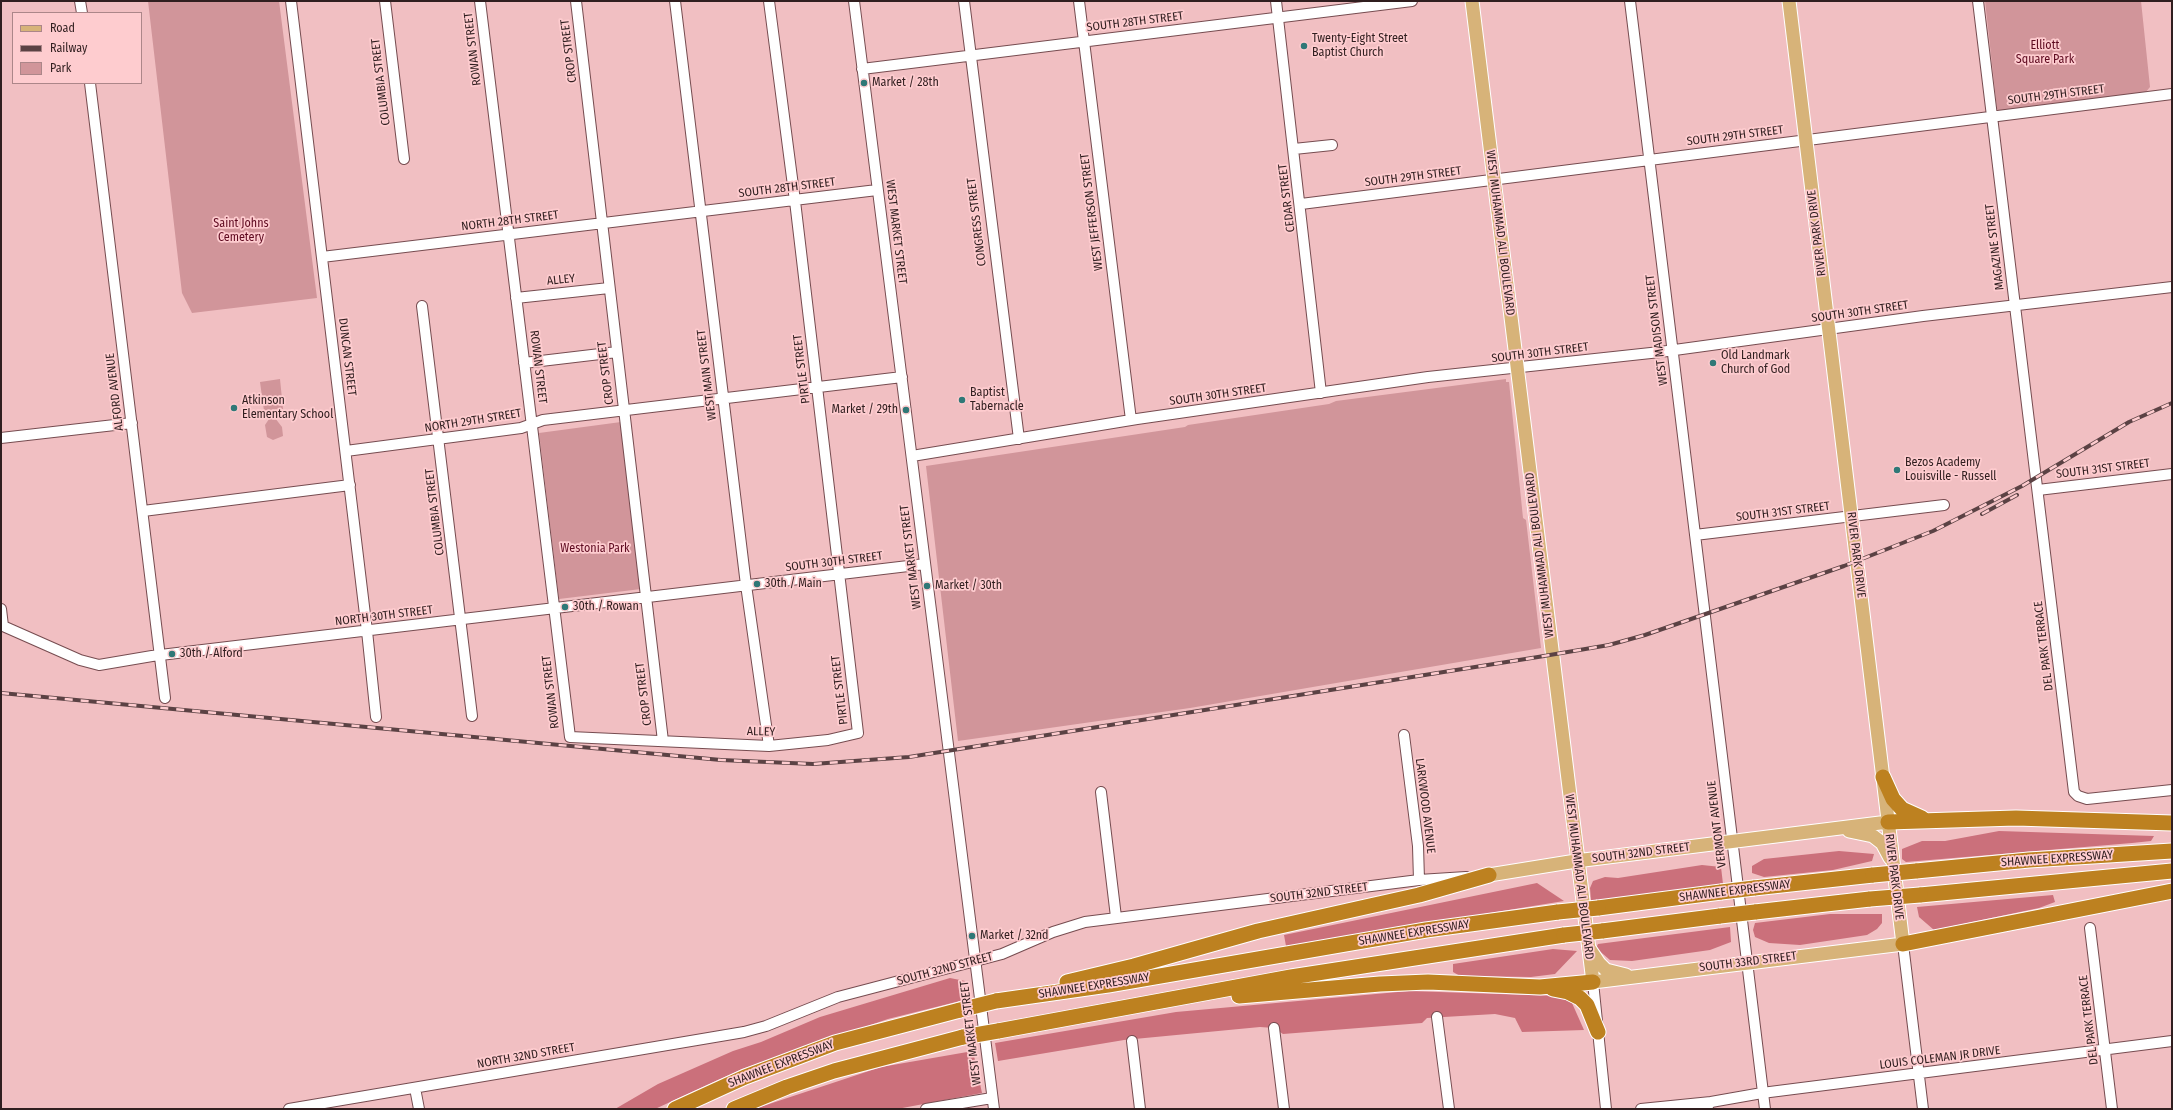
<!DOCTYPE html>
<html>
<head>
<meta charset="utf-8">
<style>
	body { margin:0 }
	#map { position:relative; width:2173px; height:1110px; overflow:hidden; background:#f1bfc2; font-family:"Fira Sans Condensed",sans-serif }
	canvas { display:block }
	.frame { position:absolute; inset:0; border:2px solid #301e1f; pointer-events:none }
	.legend { position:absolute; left:12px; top:12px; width:130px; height:72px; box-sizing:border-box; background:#fecccf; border:1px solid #ac8689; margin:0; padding:5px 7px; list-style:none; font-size:12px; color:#301e1f }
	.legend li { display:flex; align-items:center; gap:8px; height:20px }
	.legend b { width:20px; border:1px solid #ac8689 }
</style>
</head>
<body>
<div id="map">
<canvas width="2173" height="1110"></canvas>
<div class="frame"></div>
<ul class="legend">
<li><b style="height:5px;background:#d7b379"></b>Road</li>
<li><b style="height:5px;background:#5b4244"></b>Railway</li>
<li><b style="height:11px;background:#d1959a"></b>Park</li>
</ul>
</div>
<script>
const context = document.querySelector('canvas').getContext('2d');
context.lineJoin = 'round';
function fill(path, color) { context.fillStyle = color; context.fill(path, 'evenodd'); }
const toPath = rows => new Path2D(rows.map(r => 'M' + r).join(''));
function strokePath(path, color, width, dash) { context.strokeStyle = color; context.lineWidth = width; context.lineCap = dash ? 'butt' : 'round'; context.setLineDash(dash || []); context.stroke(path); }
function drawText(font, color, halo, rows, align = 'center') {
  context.font = font + ' "Fira Sans Condensed",sans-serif'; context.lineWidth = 3.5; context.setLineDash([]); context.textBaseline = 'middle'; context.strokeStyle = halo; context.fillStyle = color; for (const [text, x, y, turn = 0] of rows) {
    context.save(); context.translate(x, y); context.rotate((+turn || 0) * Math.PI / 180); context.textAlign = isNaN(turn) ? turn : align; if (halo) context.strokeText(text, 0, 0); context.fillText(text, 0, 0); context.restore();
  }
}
fill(toPath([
	[148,1,279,1,317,298,192,313,182,293],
	[1985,1,2141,1,2150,87,2145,93,1999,111,1997,109],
	[280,379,283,409,264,411,260,382],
	[1506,379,1506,382,1509,382,1523,518,1526,520,1541,648,1190,708,958,741,926,466,1185,427,1188,425,1329,404,1336,401],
	[275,418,282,427,283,436,273,440,267,437,265,425,269,419],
	[621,422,641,589,559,599,539,433]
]), '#d1959a');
fill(toPath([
	[1999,831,2154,836,2151,841,2132,843,1906,862,1902,859,1902,849,1922,841,1945,841],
	[1839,851,1874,854,1872,861,1833,870,1764,877,1752,873,1752,866,1764,859],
	[1702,865,1721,867,1723,884,1591,901,1590,888,1593,881,1605,877,1618,878],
	[1537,883,1564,901,1286,946,1284,935],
	[2053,895,2055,902,2039,908,1934,930,1919,917,1917,907],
	[1830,914,1882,914,1882,923,1877,929,1867,935,1800,945,1769,943,1755,937,1753,930,1755,923],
	[1730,927,1731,942,1710,950,1632,961,1610,960,1596,948,1598,944],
	[1553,949,1577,951,1555,974,1531,977,1460,976,1453,972,1453,964],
	[950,978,965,981,968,989,964,1000,888,1019,742,1069,655,1109,615,1109,658,1084,733,1051,761,1042,820,1017],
	[1409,991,1559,996,1572,1003,1584,1030,1522,1032,1515,1018,1495,1014,1427,1018,1422,1023,1283,1034,1274,1028,1260,1027,1124,1040,998,1061,995,1043,1176,1012],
	[973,1051,982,1093,897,1109,754,1109,881,1067]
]), '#cb707b');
const minor = toPath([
	[80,1,82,13],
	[291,1,367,631,376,717],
	[385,1,404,159],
	[480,1,570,737,769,746,828,740,858,733,795,201,769,1],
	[576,1,663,741],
	[675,1,746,585,769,746],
	[854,1,994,1109],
	[964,1,1019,439],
	[1079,1,1131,420],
	[1276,1,1321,393],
	[1630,1,1765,1109],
	[1978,1,2074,792,2078,796,2087,799,2172,790],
	[862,69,1412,1],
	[90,83,165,698],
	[1294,149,1332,145],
	[1301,204,2172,94],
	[322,257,877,190],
	[516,298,609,288],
	[422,306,472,716],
	[524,363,617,352],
	[1,438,132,423],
	[346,451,521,428,543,420,902,377],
	[912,456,1137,419,1428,377,1660,352,1923,316,2172,287],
	[2038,490,2172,474],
	[143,511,350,485],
	[1695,535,1944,505],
	[1,609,3,626,80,660,99,665,152,656,925,564],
	[1404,735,1418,846,1419,880],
	[1101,792,1116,917],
	[2090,928,2112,1109],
	[1903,944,1923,1109],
	[1593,982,1606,1109],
	[1437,1017,1449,1109],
	[1274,1028,1284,1109],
	[1132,1041,1140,1109],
	[415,1088,419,1109],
	[289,1109,744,1032,766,1026,838,997,1002,954,1053,932,1085,922,1419,880,1466,877],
	[926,1109,992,1098],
	[1641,1109,1711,1102],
	[1705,1109,1711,1102,1762,1093,2172,1041]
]);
const major = toPath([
	[1472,1,1593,982,1903,944,1789,1],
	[1849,831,1873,836,1882,843,1890,858],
	[1489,875,1576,861,1888,822],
	[1589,948,1599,963,1606,970,1626,975]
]);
const highway = toPath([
	[1883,777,1893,799,1902,809,1922,818],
	[1888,822,2016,818,2172,823],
	[1916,871,2029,860,2172,851],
	[1754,888,1873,875],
	[1920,895,2172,871],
	[1598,908,1721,892],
	[1755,912,1870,899],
	[1602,931,1720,916],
	[1903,944,2172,891],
	[1067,982,1134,966,1258,931,1419,895,1489,875],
	[1553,989,1568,992,1580,998,1587,1005,1598,1032],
	[1239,996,1380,984,1428,982,1540,987,1593,982],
	[996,1001,1108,985,1426,930,1558,912],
	[998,1031,1291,977,1564,935],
	[675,1109,745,1077,835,1043,960,1010],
	[734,1109,787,1087,834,1071,963,1037]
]);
strokePath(minor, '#764c50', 12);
strokePath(major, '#fff', 15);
strokePath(highway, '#fff', 17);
strokePath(minor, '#fff', 10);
strokePath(major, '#d7b379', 13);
strokePath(highway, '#bd8120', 15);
const rail = toPath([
	[1982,514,2017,495],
	[1,693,721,760,813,764,909,757,1538,657,1609,645,1645,635,1844,566,1933,531,2022,486,2129,422,2172,403]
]);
strokePath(rail, '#5b4244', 4);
strokePath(rail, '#fecccf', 2.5, [8]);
const highwayBridge = toPath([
	[1873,875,1916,871],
	[1721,892,1754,888],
	[1870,899,1920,895],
	[1558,912,1598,908],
	[1720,916,1755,912],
	[1564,935,1602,931],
	[960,1010,996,1001],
	[963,1037,998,1031]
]);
strokePath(highwayBridge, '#fff', 17, []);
strokePath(highwayBridge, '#bd8120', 15);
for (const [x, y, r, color] of [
	[1304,46,4,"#2f7877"],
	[864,83,4,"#2f7877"],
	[1713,363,4,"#2f7877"],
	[962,400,4,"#2f7877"],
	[234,408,4,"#2f7877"],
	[906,410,4,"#2f7877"],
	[1897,470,4,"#2f7877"],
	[757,584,4,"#2f7877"],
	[927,586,4,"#2f7877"],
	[565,607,4,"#2f7877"],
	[172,654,4,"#2f7877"],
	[972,936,4,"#2f7877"]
]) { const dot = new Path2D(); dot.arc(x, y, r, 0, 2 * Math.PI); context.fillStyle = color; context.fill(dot); strokePath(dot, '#fecccf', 1.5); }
drawText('12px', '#301e1f', '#fecccf', [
	["SOUTH 28TH STREET",1135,22,-7],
	["ROWAN STREET",473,49,-97],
	["CROP STREET",569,51,-97],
	["COLUMBIA STREET",381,82,-97],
	["SOUTH 29TH STREET",2056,95,-7],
	["SOUTH 29TH STREET",1735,136,-7],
	["SOUTH 29TH STREET",1413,177,-7],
	["SOUTH 28TH STREET",787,188,-7],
	["CEDAR STREET",1287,198,-97],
	["WEST JEFFERSON STREET",1092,212,-97],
	["NORTH 28TH STREET",510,221,-7],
	["CONGRESS STREET",977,222,-97],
	["WEST MARKET STREET",896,232,83],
	["WEST MUHAMMAD ALI BOULEVARD",1500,233,83],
	["RIVER PARK DRIVE",1817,233,-97],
	["MAGAZINE STREET",1995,247,-97],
	["ALLEY",561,280,-6],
	["SOUTH 30TH STREET",1860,312,-8],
	["WEST MADISON STREET",1657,330,-97],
	["SOUTH 30TH STREET",1540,353,-7],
	["DUNCAN STREET",347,357,83],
	["ROWAN STREET",538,367,83],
	["PIRTLE STREET",802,369,-97],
	["CROP STREET",606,373,-97],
	["WEST MAIN STREET",707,375,-97],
	["ALFORD AVENUE",115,392,-97],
	["SOUTH 30TH STREET",1218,395,-8],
	["NORTH 29TH STREET",473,421,-9],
	["SOUTH 31ST STREET",2103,469,-7],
	["COLUMBIA STREET",435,512,-97],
	["SOUTH 31ST STREET",1783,512,-7],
	["WEST MUHAMMAD ALI BOULEVARD",1540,555,-97],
	["RIVER PARK DRIVE",1856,555,83],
	["WEST MARKET STREET",911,557,-97],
	["SOUTH 30TH STREET",834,562,-7],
	["NORTH 30TH STREET",384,616,-7],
	["DEL PARK TERRACE",2044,646,-97],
	["PIRTLE STREET",840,690,-97],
	["ROWAN STREET",551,692,-97],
	["CROP STREET",644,694,-97],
	["ALLEY",761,732,1],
	["LARKWOOD AVENUE",1425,806,83],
	["VERMONT AVENUE",1717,824,-97],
	["SOUTH 32ND STREET",1641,853,-7],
	["SHAWNEE EXPRESSWAY",2057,859,-4],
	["WEST MUHAMMAD ALI BOULEVARD",1579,877,83],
	["RIVER PARK DRIVE",1894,877,83],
	["SHAWNEE EXPRESSWAY",1735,891,-7],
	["SOUTH 32ND STREET",1319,893,-7],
	["SHAWNEE EXPRESSWAY",1414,933,-9],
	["SOUTH 33RD STREET",1748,962,-7],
	["SOUTH 32ND STREET",945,969,-15],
	["SHAWNEE EXPRESSWAY",1094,986,-9],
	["DEL PARK TERRACE",2089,1020,-97],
	["WEST MARKET STREET",971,1033,-97],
	["NORTH 32ND STREET",526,1056,-10],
	["LOUIS COLEMAN JR DRIVE",1940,1058,-7],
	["SHAWNEE EXPRESSWAY",781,1064,-21]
]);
drawText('12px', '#301e1f', '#fecccf', [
	["Twenty-Eight Street",1312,39],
	["Baptist Church",1312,53],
	["Market / 28th",872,83],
	["Old Landmark",1721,356],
	["Church of God",1721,370],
	["Baptist",970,393],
	["Tabernacle",970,407],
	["Atkinson",242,401],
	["Elementary School",242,415],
	["Market / 29th",898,410,"right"],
	["Bezos Academy",1905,463],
	["Louisville - Russell",1905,477],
	["30th / Main",765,584],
	["Market / 30th",935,586],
	["30th / Rowan",573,607],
	["30th / Alford",180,654],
	["Market / 32nd",980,936]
], 'left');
drawText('12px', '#5e0a20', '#fecccf', [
	["Elliott",2045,46],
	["Square Park",2045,60],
	["Saint Johns",241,224],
	["Cemetery",241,238],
	["Westonia Park",595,549]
]);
</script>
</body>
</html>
